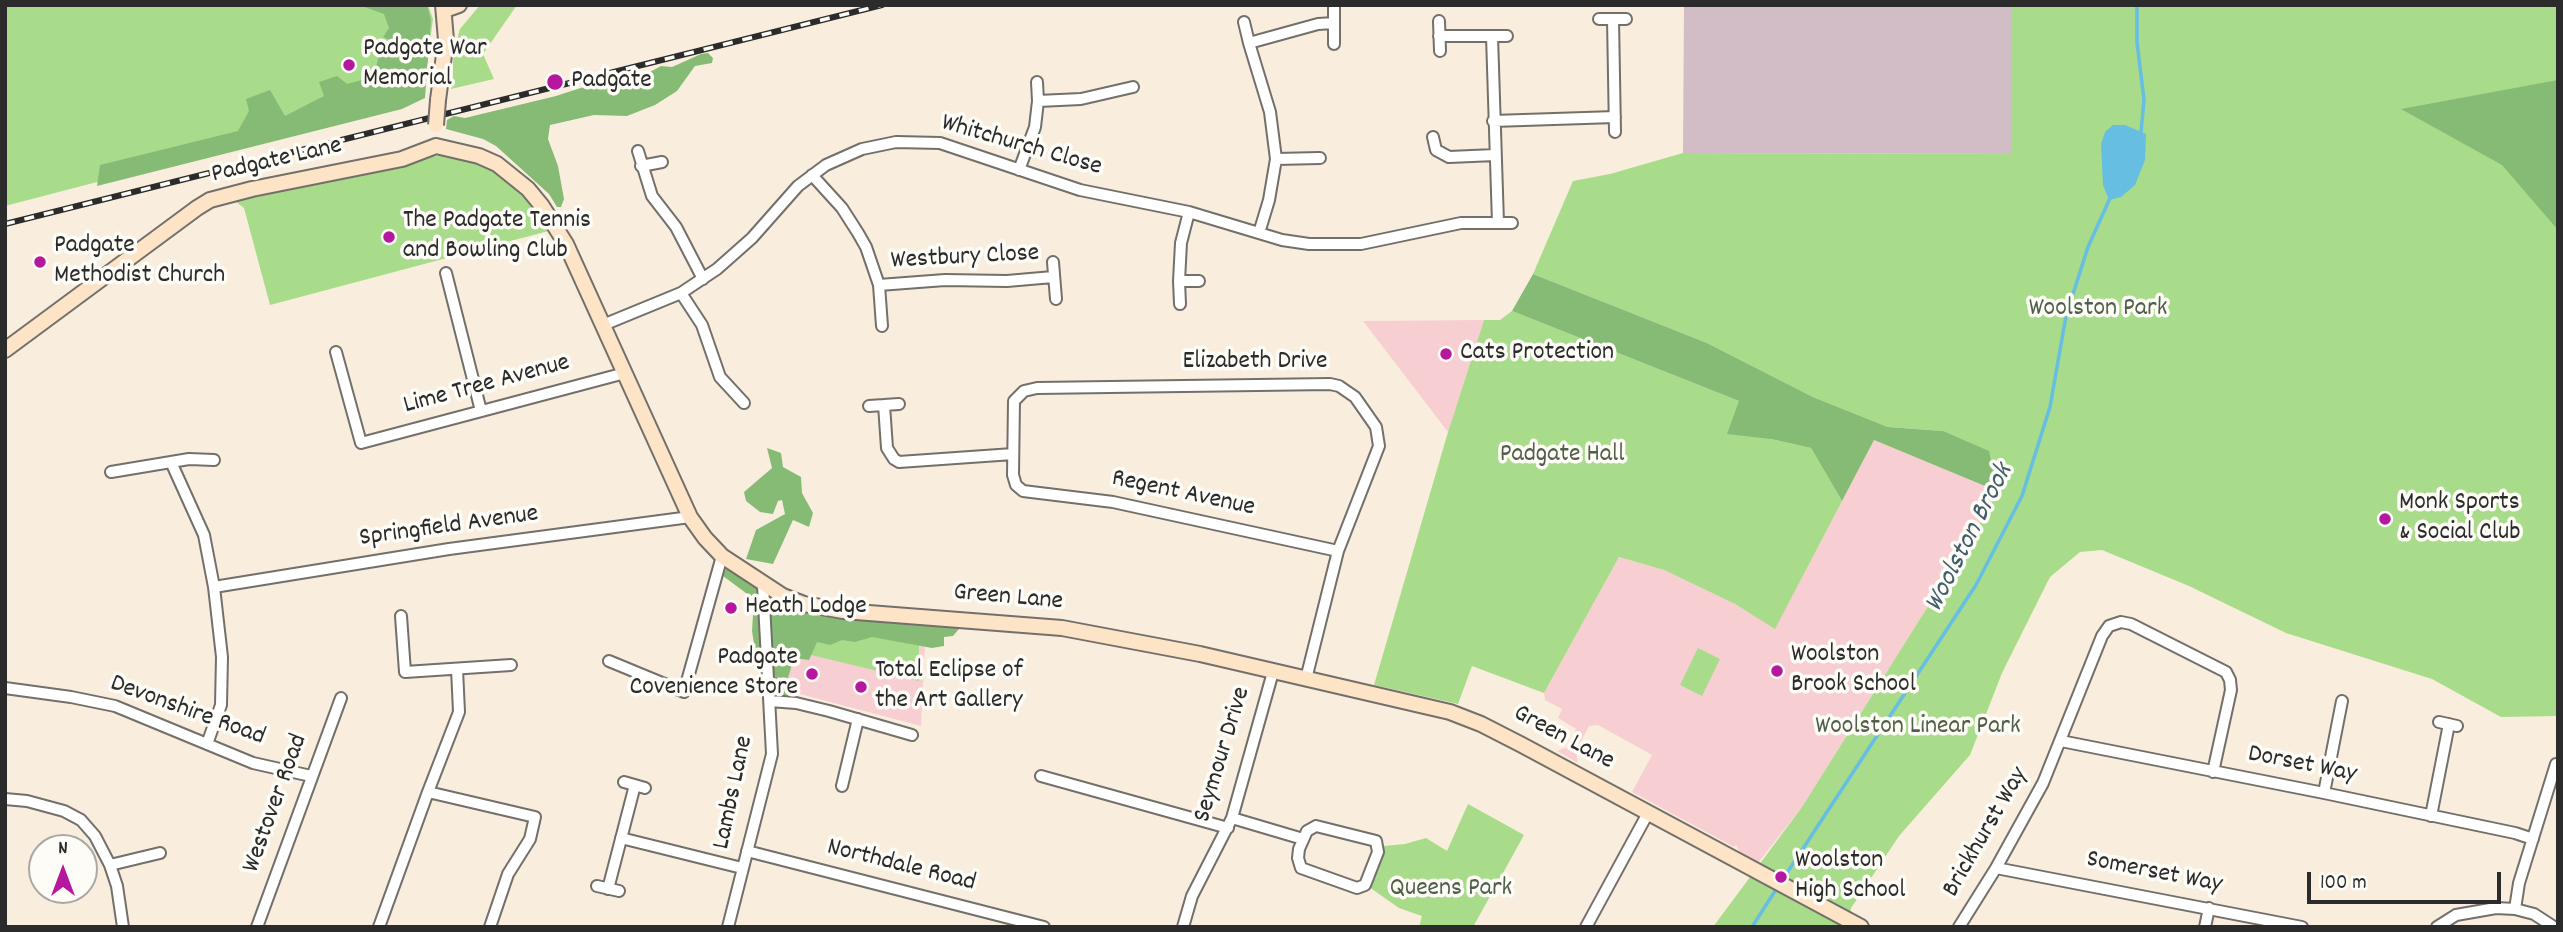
<!DOCTYPE html>
<html>
<head>
<meta charset="utf-8">
<style>
	body { margin:0 }
	#map { position:relative; width:2563px; height:932px; overflow:hidden; background:#f9eede; font-family:Dekko,sans-serif }
	canvas { display:block }
	.frame { position:absolute; inset:0; border:7px solid #2b2b2b; pointer-events:none }
	.north { position:absolute; left:28px; top:834px; width:70px; height:70px; box-sizing:border-box; background:#fdfcf7; border:2px solid #a9a8a5; border-radius:50%; rotate:0deg; font-size:19px; font-weight:700; line-height:28px; text-align:center; color:#2b2b2b }
	.north::after { content:''; display:block; margin:auto; width:24px; height:32px; background:#b5179e; clip-path:polygon(50% 0,100% 100%,50% 72%,0 100%) }
	.scale { position:absolute; left:2307px; top:872px; width:194px; height:32px; box-sizing:border-box; border:4px solid #2b2b2b; border-top:0; padding-left:9px; font-size:21px; line-height:24px; white-space:nowrap; color:#2b2b2b; -webkit-text-stroke:5px #fdfcf7; paint-order:stroke }
</style>
</head>
<body>
<div id="map">
<canvas width="2563" height="932"></canvas>
<div class="frame"></div>
<div class="north">N</div>
<div class="scale">100 m</div>
</div>
<script>
const context = document.querySelector('canvas').getContext('2d');
context.lineJoin = 'round';
function fill(path, color) { context.fillStyle = color; context.fill(path, 'evenodd'); }
const toPath = rows => new Path2D(rows.map(r => 'M' + r).join(''));
function strokePath(path, color, width, dash) { context.strokeStyle = color; context.lineWidth = width; context.lineCap = dash ? 'butt' : 'round'; context.setLineDash(dash || []); context.stroke(path); }
function drawText(font, color, halo, rows, align = 'center') {
  context.font = font + ' Dekko,sans-serif'; context.lineWidth = 7; context.setLineDash([]); context.textBaseline = 'middle'; context.strokeStyle = halo; context.fillStyle = color; for (const [text, x, y, turn = 0] of rows) {
    context.save(); context.translate(x, y); context.rotate((+turn || 0) * Math.PI / 180); context.textAlign = isNaN(turn) ? turn : align; if (halo) context.strokeText(text, 0, 0); context.fillText(text, 0, 0); context.restore();
  }
}
fill(toPath([
	[1484,320,1448,432,1363,321],
	[1874,440,1997,491,1984,517,1802,807,1758,863,1741,854,1736,845,1734,847,1632,792,1652,755,1598,725,1589,726,1576,751,1578,763,1557,751,1567,747,1576,729,1558,718,1562,709,1545,700,1544,693,1619,557,1664,570,1735,604,1775,628],
	[796,611,926,625,921,726,777,688]
]), '#f7cfd2');
fill(toPath([
	[1684,5,2011,5,2011,154,1683,153]
]), '#d2bdc6');
fill(toPath([
	[5,5,428,5,433,19,423,93,281,134,5,206],
	[480,5,517,5,483,54,494,79,451,89,454,50,460,29],
	[2011,5,2558,5,2558,716,2501,717,2432,679,2286,633,2189,586,2102,550,2080,552,2050,577,2002,673,1970,755,1899,836,1851,908,1849,927,1713,927,1802,807,1984,517,1997,491,1943,431,1888,427,1813,397,1707,343,1533,274,1573,181,1610,174,1683,153,2011,154],
	[453,155,497,171,530,199,552,230,270,305,244,208,235,201,264,192,424,157],
	[1512,311,1739,401,1771,439,1811,448,1842,501,1775,629,1735,604,1664,570,1619,557,1544,693,1472,666,1458,704,1374,685,1448,432,1484,320,1500,320],
	[804,614,919,626,919,681,782,648],
	[1698,648,1720,659,1702,696,1680,685],
	[1468,804,1524,835,1473,927,1419,927,1422,916,1399,908,1369,887,1382,858,1384,846,1405,844,1426,838,1447,851]
]), '#a8db8a');
fill(toPath([
	[359,5,427,5,431,20,425,98,402,109,97,186,100,165,238,131,249,111,246,99,270,90,285,116,324,96,319,82,337,76,347,84,373,77,379,56,389,56,398,44,383,37,389,28,384,14],
	[708,53,713,58,712,63,695,66,677,91,655,105,627,116,594,115,550,125,548,139,558,166,564,199,561,207,557,207,549,194,496,146,483,139,446,129,447,120,454,116,465,118,556,96,596,83,650,72,661,66,672,67,701,54],
	[2558,80,2558,230,2502,165,2401,109],
	[1533,274,1707,343,1813,397,1888,427,1943,431,1989,451,1997,491,1874,440,1842,501,1811,448,1771,439,1727,434,1739,401,1512,311],
	[767,448,781,453,783,467,801,477,802,493,813,513,809,527,793,520,773,564,746,559,756,530,785,514,782,500,778,501,773,514,760,512,746,501,744,492,772,468],
	[728,564,774,598,954,616,959,629,953,636,944,637,944,646,932,648,872,637,855,642,842,640,830,645,817,642,809,660,794,658,787,681,789,699,772,698,761,669,750,665,746,653,754,644,752,631,754,599,723,576]
]), '#86bb76');
fill(toPath([
	[2113,125,2125,125,2146,134,2145,160,2135,185,2121,197,2109,200,2103,185,2101,144,2105,132]
]), '#66bee3');
strokePath(toPath([
	[2137,5,2137,42,2144,100,2141,132],
	[1781,882,1976,585,2022,496,2050,407,2066,316,2088,247,2111,196],
	[1752,927,1777,888]
]), '#66bee3', 3.5);
const street = toPath([
	[1334,5,1334,44],
	[1599,19,1626,19],
	[1613,19,1615,132],
	[1439,21,1440,51],
	[1244,22,1249,43],
	[1439,36,1492,36,1498,223],
	[1492,36,1507,36],
	[1037,82,1038,101],
	[1493,121,1615,117],
	[1433,137,1436,150,1449,157,1495,155],
	[638,151,652,196,676,227,703,279],
	[1276,159,1320,158],
	[641,166,662,162],
	[1019,170,1035,127,1038,101,1081,99,1133,87],
	[812,175,842,208,858,233,866,247,879,285,945,280,1007,281,1053,277],
	[1259,233,1269,200,1276,159,1270,112,1249,43,1318,24,1334,23],
	[1053,262,1056,299],
	[446,273,481,411],
	[1179,281,1181,243,1189,212],
	[879,285,882,326],
	[681,293,702,325,720,377,744,403],
	[1180,304,1179,281,1199,281],
	[603,325,681,293,717,269,752,238,798,186,826,165,862,149,896,142,940,143,1080,190,1189,212,1282,240,1309,244,1361,244,1461,223,1512,223],
	[336,352,361,443,625,373],
	[884,405,887,448,894,459,899,462,1013,454],
	[869,406,899,404],
	[171,462,204,535,214,587,222,657,221,705,207,744],
	[111,472,189,459,214,460],
	[214,587,449,549,690,517],
	[401,616,405,672,511,665],
	[609,661,684,692,722,556],
	[1306,679,1338,551,1379,446,1376,427,1355,397,1339,386,1330,384,1037,388,1024,391,1014,401,1013,475,1016,485,1023,491,1113,502,1338,551],
	[5,688,71,697,115,706,253,763,311,776],
	[770,701,796,703,829,711,912,735],
	[2439,722,2457,726],
	[2061,741,2324,793,2515,833,2533,839],
	[1041,776,1228,828],
	[624,782,645,788],
	[842,786,858,719],
	[428,792,459,712,457,669],
	[2324,793,2342,701],
	[5,799,27,801,64,811,81,820,95,836,110,865,117,886,123,927],
	[2431,816,2449,724],
	[1232,818,1303,839],
	[1316,826,1376,841,1378,852,1365,885,1357,888,1301,868,1298,858,1299,849,1307,831,1316,826],
	[621,838,742,868],
	[747,851,1044,927],
	[110,865,160,853],
	[1996,868,2302,927],
	[597,886,619,891],
	[608,889,635,785],
	[2515,909,2519,883,2556,764],
	[257,927,341,698],
	[379,927,428,792,535,817,530,839,508,874,490,927],
	[728,927,772,754,763,585],
	[1183,927,1192,896,1232,818,1273,672],
	[1586,927,1648,813],
	[1959,927,1996,868,2043,783,2102,636,2109,626,2121,622,2131,624,2226,672,2230,680,2231,690,2213,772],
	[2205,927,2209,908],
	[2437,927,2456,915,2496,908,2515,909,2534,914,2554,927]
]);
const secondary = toPath([
	[445,10,459,5],
	[438,100,446,40,443,5],
	[436,146,479,156,497,164,528,189,542,206,566,244,690,517,705,538,722,556,783,596,804,604,843,611,1062,628,1200,654,1450,712,1481,724,1522,745,1861,927],
	[5,350,197,208,210,200,252,189,402,159,436,146]
]);
strokePath(street, '#736f6a', 14);
strokePath(secondary, '#736f6a', 18);
strokePath(street, '#fff', 10);
strokePath(secondary, '#fee4c6', 14);
const rail = toPath([
	[5,224,882,5]
]);
strokePath(rail, '#2b2b2b', 6);
strokePath(rail, '#fdfcf7', 3.5, [10]);
const secondaryBridge = toPath([
	[436,125,438,100]
]);
strokePath(secondaryBridge, '#736f6a', 18, []);
strokePath(secondaryBridge, '#fee4c6', 14);
for (const [x, y, r, color] of [
	[349,65,7,"#b5179e"],
	[555,82,9,"#b5179e"],
	[389,237,7,"#b5179e"],
	[40,262,7,"#b5179e"],
	[1446,354,7,"#b5179e"],
	[2385,519,7,"#b5179e"],
	[731,608,7,"#b5179e"],
	[1777,671,7,"#b5179e"],
	[812,674,7,"#b5179e"],
	[861,687,7,"#b5179e"],
	[1781,877,7,"#b5179e"]
]) { const dot = new Path2D(); dot.arc(x, y, r, 0, 2 * Math.PI); context.fillStyle = color; context.fill(dot); strokePath(dot, '#fdfcf7', 2.5); }
drawText('26px', '#2b2b2b', '#fdfcf7', [
	["Padgate War",363,50],
	["Memorial",363,80],
	["Padgate",571,82],
	["The Padgate Tennis",403,222],
	["and Bowling Club",403,252],
	["Padgate",54,247],
	["Methodist Church",54,277],
	["Cats Protection",1460,354],
	["Monk Sports",2399,504],
	["& Social Club",2399,534],
	["Heath Lodge",745,608],
	["Woolston",1791,656],
	["Brook School",1791,686],
	["Padgate",798,659,"right"],
	["Covenience Store",798,689,"right"],
	["Total Eclipse of",875,672],
	["the Art Gallery",875,702],
	["Woolston",1795,862],
	["High School",1795,892]
], 'left');
drawText('26px', '#2b2b2b', '#fdfcf7', [
	["Whitchurch Close",1021,147,16],
	["Padgate Lane",277,162,-13],
	["Westbury Close",965,259,-3],
	["Elizabeth Drive",1255,363],
	["Lime Tree Avenue",487,386,-15],
	["Regent Avenue",1183,495,12],
	["Springfield Avenue",449,528,-8],
	["Green Lane",1008,599,5],
	["Devonshire Road",187,712,20],
	["Green Lane",1563,739,28],
	["Seymour Drive",1224,755,-73],
	["Dorset Way",2302,766,11],
	["Lambs Lane",735,793,-78],
	["Westover Road",277,804,-70],
	["Brickhurst Way",1987,833,-60],
	["Northdale Road",901,867,14],
	["Somerset Way",2154,874,11]
]);
drawText('26px', '#506048', '#fdfcf7', [
	["Woolston Park",2098,310],
	["Padgate Hall",1562,456],
	["Woolston Linear Park",1918,728],
	["Queens Park",1451,890]
]);
drawText('italic 28px', '#405e6b', '#fdfcf7', [
	["Woolston Brook",1971,539,-63]
]);
</script>
</body>
</html>
